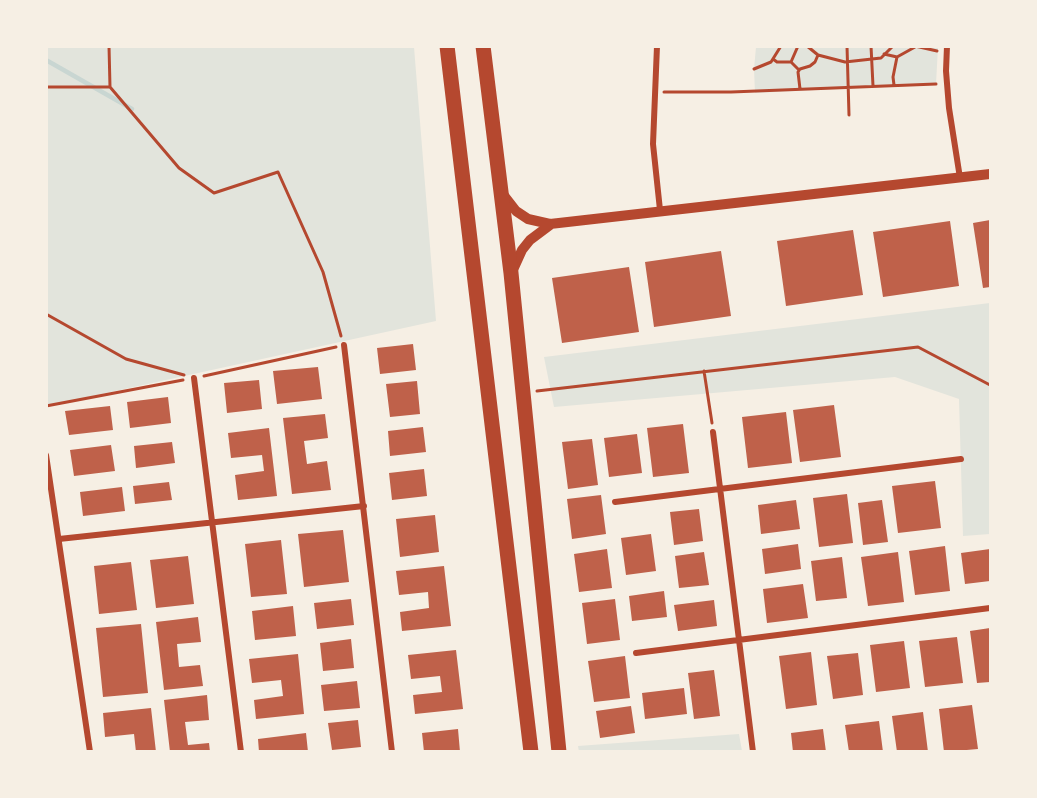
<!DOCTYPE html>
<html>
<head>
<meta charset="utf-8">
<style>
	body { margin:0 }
	#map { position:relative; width:1037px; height:798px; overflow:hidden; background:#f6efe4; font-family:"Roboto Condensed",sans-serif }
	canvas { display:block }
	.frame { position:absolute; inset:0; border:48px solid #f6efe4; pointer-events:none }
</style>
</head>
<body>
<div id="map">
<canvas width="1037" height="798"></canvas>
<div class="frame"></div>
</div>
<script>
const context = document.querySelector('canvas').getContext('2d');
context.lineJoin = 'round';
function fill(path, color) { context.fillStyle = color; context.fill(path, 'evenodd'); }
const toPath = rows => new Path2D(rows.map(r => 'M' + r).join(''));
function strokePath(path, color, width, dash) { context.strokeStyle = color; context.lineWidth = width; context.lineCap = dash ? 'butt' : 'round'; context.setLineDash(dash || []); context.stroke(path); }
fill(toPath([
	[46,47,414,47,436,321,47,406],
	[756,47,938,47,936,84,755,93,754,69],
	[990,303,990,534,963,536,959,399,895,377,554,407,544,357],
	[739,734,742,751,579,752,578,746]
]), '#e2e4dc');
strokePath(toPath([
	[46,60,132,109]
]), '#c9d6d2', 4.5);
fill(toPath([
	[990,220,990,287,983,288,973,223],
	[950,221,959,286,883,297,873,232],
	[853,230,863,295,786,306,777,241],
	[721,251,731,316,654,327,645,262],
	[629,267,639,332,562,343,552,278],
	[413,344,416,370,380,374,377,348],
	[318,367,322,399,277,404,273,371],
	[259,380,262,409,227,413,224,383],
	[417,381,420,414,390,417,386,384],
	[168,397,171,423,130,428,127,402],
	[834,405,841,457,800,462,793,410],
	[110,406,113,430,69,435,65,411],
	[786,412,792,463,748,468,742,417],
	[325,414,328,438,304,441,307,464,327,461,331,490,292,494,283,418],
	[683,424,689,473,653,477,647,428],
	[423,427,426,452,390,456,388,431],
	[269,428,277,496,238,500,235,475,264,471,262,455,231,458,228,433],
	[637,434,642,473,609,477,604,438],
	[592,439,598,485,568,489,562,442],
	[172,442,175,463,136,468,134,446],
	[111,445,115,471,74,476,70,450],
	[424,469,427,496,392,500,389,473],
	[935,481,941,528,898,533,892,486],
	[169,482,172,500,135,504,133,486],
	[122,487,125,511,83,516,80,492],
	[847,494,853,543,819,547,813,498],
	[601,495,606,534,572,539,567,499],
	[796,500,800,529,761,534,758,505],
	[882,500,888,542,863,545,858,503],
	[699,509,703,541,674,545,670,512],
	[435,515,439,552,400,557,396,519],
	[343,530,349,582,304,587,298,534],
	[651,534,656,571,626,575,621,538],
	[281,540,287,594,251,597,245,544],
	[798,544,801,569,765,574,762,549],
	[945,546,950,591,915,595,909,551],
	[607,549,612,588,579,592,574,554],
	[990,549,990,581,965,584,961,553],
	[704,552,709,585,679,588,675,556],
	[898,552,904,602,868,606,861,557],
	[188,556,194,604,156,608,150,560],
	[842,557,847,598,816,601,811,561],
	[131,562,137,610,99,614,94,566],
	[444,566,451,626,402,631,400,612,429,608,428,592,399,595,396,571],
	[803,584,808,618,767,623,763,589],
	[664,591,667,617,632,621,629,596],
	[351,599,354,625,317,629,314,603],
	[615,599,620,640,587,644,582,603],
	[714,600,717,626,678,631,674,605],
	[293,606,296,636,255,640,252,611],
	[198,617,201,642,177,644,179,667,200,665,203,686,164,690,156,622],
	[141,624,148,693,103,697,96,628],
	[990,628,990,682,977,683,970,631],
	[957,637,963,683,925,687,919,641],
	[351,639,354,668,323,671,320,643],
	[904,641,910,688,876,692,870,645],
	[456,650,463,709,415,714,413,695,442,692,440,676,411,679,408,655],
	[811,652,817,705,786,709,779,656],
	[858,653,863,695,833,699,827,656],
	[298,654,304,714,256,719,254,700,283,696,281,680,252,683,249,659],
	[625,656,630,698,594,702,588,661],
	[714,670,720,716,694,719,688,673],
	[357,681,360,708,324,711,321,685],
	[684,688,687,714,645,719,642,693],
	[207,695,209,720,185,722,188,745,209,743,210,752,170,752,164,700],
	[972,705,978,749,944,752,939,709],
	[631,706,635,733,600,738,596,711],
	[151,708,156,752,136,752,134,734,105,737,103,713],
	[923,712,928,752,897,752,892,716],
	[358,720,361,747,332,750,328,723],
	[879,721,883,752,849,752,845,725],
	[458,729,460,752,424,752,422,733],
	[823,729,826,752,793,752,791,733],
	[306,733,308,752,259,752,258,739]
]), '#bf614a');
strokePath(toPath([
	[109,46,110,87,179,168,214,193,278,172,323,272,341,336],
	[807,46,818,55,845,62,881,58,893,46],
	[847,46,849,115],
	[871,46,873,86],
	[915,46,937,51],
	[884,54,897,57],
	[773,59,777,62,791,62,799,70],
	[791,62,798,46],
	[754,69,771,62,781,46],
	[894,85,893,77,897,57,915,47],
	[46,87,110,87],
	[800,89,798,72,800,69,810,66,815,62,818,55],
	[664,92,731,92,936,84],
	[46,314,126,359,184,375],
	[704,371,712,423],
	[204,376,336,347],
	[537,391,918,347,990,385],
	[46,406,183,380]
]), '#b5482f', 3);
strokePath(toPath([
	[657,46,653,144,660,210],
	[947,46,946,71,949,108,960,178],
	[344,345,392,752],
	[194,378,241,752],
	[713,432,753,752],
	[46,455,90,752],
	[615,502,961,459],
	[59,539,364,506],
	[636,653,990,608]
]), '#b5482f', 6);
strokePath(toPath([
	[502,193,516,211,528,219,550,224,990,174],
	[512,272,522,250,530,240,550,225]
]), '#b5482f', 10);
strokePath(toPath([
	[447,46,531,752],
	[483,46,511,273,559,752]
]), '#b5482f', 15);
</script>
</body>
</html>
